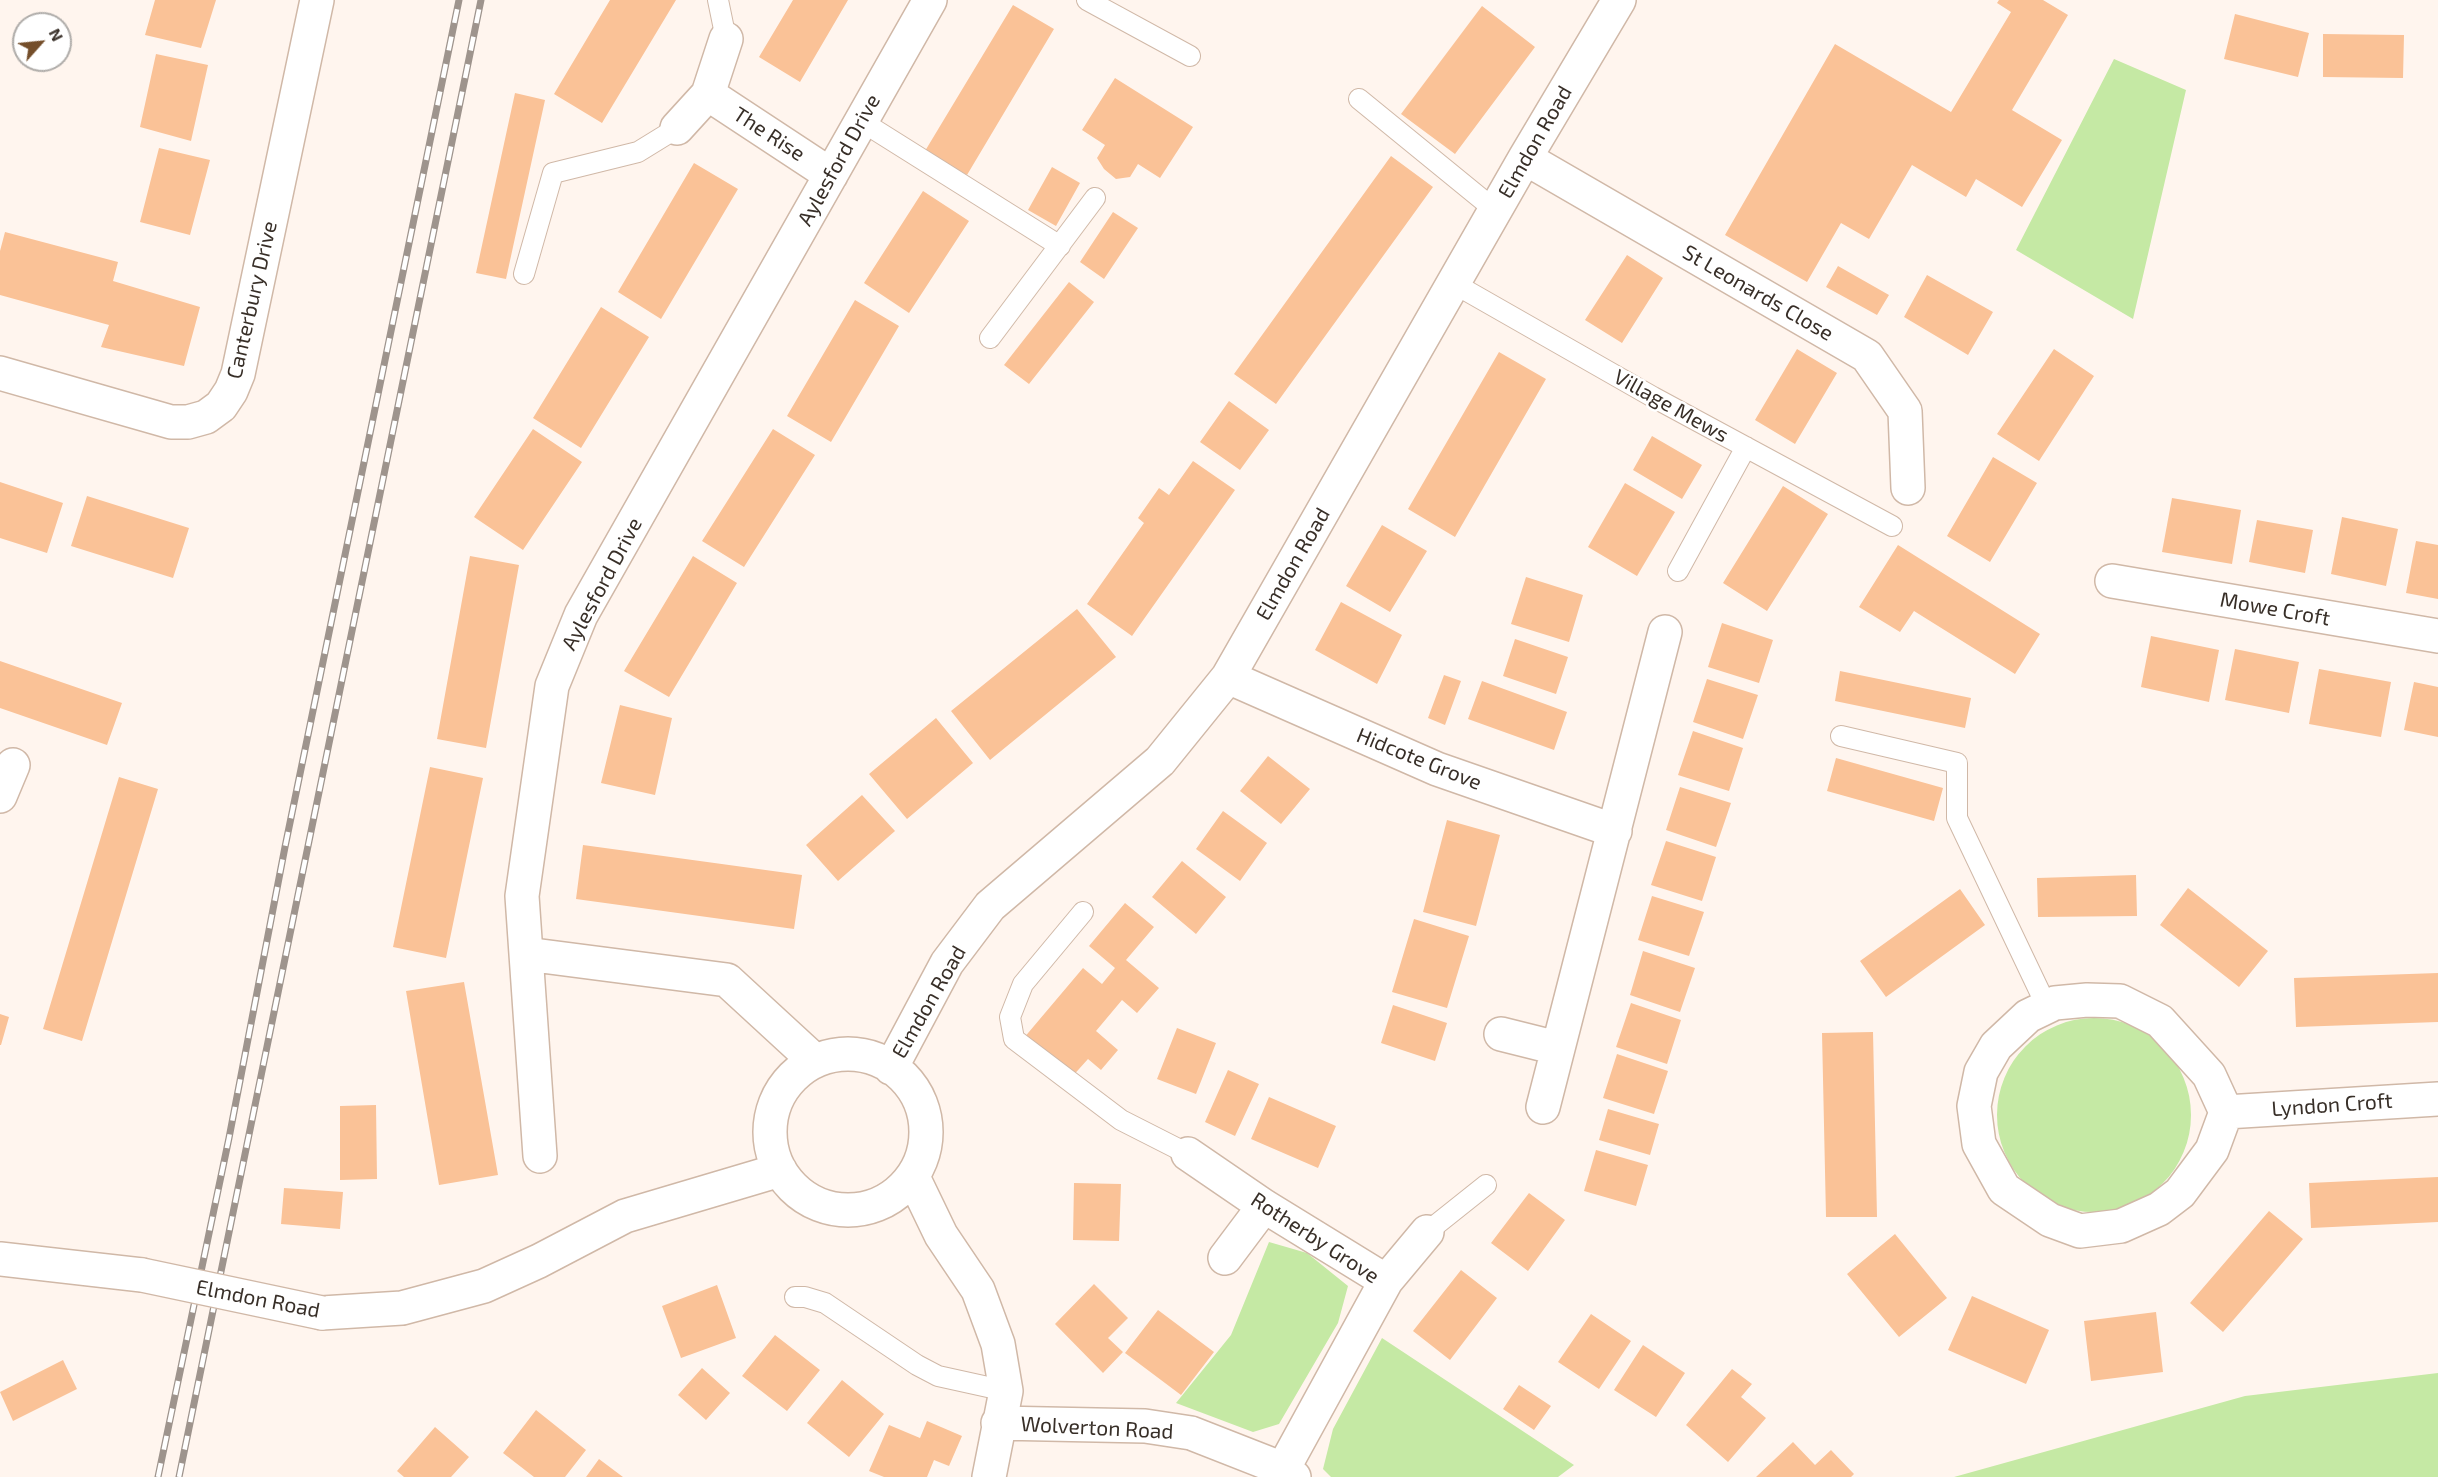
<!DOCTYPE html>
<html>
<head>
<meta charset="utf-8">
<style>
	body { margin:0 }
	#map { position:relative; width:2438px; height:1477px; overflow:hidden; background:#fff5ee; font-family:"Exo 2",sans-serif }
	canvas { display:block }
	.north { position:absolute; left:12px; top:12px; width:60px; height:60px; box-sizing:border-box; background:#fff; border:2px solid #afaca9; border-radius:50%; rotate:63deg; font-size:16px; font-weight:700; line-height:24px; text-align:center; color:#382f28 }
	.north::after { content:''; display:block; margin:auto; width:21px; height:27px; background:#744e2a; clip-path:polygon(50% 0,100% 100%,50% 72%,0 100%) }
</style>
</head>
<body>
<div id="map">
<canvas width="2438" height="1477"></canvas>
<div class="north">N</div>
</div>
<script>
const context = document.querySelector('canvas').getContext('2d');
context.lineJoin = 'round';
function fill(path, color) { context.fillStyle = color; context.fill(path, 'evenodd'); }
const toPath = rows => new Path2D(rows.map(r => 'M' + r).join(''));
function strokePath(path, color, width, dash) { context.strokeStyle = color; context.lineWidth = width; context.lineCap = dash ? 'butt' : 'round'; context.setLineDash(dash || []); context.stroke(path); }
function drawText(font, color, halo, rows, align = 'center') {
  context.font = font + ' "Exo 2",sans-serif'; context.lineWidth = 5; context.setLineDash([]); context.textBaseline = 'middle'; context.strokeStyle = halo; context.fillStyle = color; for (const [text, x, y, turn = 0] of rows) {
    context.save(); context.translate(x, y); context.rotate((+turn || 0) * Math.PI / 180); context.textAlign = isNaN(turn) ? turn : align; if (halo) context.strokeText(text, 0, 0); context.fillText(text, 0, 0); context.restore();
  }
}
fill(toPath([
	[2114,59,2186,90,2133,319,2016,250],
	'1997 1115a97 97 0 1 1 194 0a97 97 0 1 1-194 0Z',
	[1269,1242,1307,1253,1348,1286,1338,1323,1279,1424,1253,1432,1176,1403,1231,1335],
	[1382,1338,1574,1465,1558,1477,1331,1477,1323,1469,1333,1429],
	[2438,1373,2438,1477,1954,1477,2245,1396]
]), '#c5e9a4');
fill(toPath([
	[155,0,216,0,201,48,145,35],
	[610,0,676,0,602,123,554,94],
	[793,0,848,0,800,82,759,57],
	[1999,0,2043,0,2068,15,2012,110,2062,140,2022,207,1976,179,1966,197,1912,165,1869,239,1841,223,1807,282,1725,235,1835,44,1951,112,2011,12,1997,3],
	[1013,5,1054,29,967,175,925,151],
	[1482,6,1535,47,1455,154,1401,114],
	[2235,14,2309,33,2298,77,2224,59],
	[2323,34,2404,35,2403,78,2323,77],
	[156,54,208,65,191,141,140,127],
	[1115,78,1193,127,1160,178,1138,164,1130,177,1116,179,1104,169,1097,158,1105,145,1082,130],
	[515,93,545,100,506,279,476,273],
	[159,148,210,160,190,235,140,222],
	[1391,156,1433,187,1276,404,1234,374],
	[694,163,738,189,661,319,618,292],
	[1052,167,1080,183,1056,226,1028,210],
	[923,191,969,221,909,313,864,283],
	[1113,212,1138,228,1104,279,1080,262],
	[5,232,118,262,113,281,200,307,184,366,101,347,109,325,0,295,0,251],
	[1627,255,1663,278,1622,343,1585,320],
	[1838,266,1889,295,1877,315,1826,287],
	[1927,275,1993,312,1968,355,1904,317],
	[1069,282,1094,302,1029,384,1004,365],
	[855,300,899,326,831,442,787,416],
	[601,307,649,337,581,448,533,418],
	[1797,349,1837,373,1795,444,1755,420],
	[2054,349,2094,376,2039,461,1997,434],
	[1499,352,1546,379,1455,537,1408,509],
	[1229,401,1269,430,1240,470,1200,442],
	[533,429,582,462,523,550,474,517],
	[773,429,815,455,744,567,702,541],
	[1652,436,1702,465,1682,499,1633,470],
	[1993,457,2037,483,1990,562,1947,536],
	[1193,461,1235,490,1132,636,1087,604,1144,523,1138,518,1159,488,1169,495],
	[0,482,63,503,47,553,0,538],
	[1625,483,1675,512,1637,576,1588,547],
	[1783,486,1828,514,1767,611,1723,583],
	[87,496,189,528,173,578,71,546],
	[2172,498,2241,510,2232,564,2162,552],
	[2342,517,2398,529,2386,586,2331,574],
	[2257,520,2313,530,2305,573,2249,562],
	[1382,525,1427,551,1390,612,1346,586],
	[2416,541,2438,545,2438,599,2406,593],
	[1898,545,2040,634,2015,674,1914,611,1900,632,1859,607],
	[470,556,519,565,486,748,437,739],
	[693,556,737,583,669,697,624,671],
	[1526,577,1583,595,1569,642,1511,624],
	[1341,602,1402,635,1377,684,1315,650],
	[1077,609,1116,657,990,760,951,711],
	[1722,623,1773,640,1759,683,1708,667],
	[2151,636,2219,650,2209,702,2141,687],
	[1515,639,1568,657,1556,694,1503,676],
	[2235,649,2299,662,2289,713,2225,700],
	[0,661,122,703,107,745,0,708],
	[2319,669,2391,682,2381,737,2309,724],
	[1840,671,1971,698,1965,728,1835,701],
	[1444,675,1461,681,1445,725,1428,718],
	[1707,679,1758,695,1743,739,1693,722],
	[1482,681,1567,712,1554,750,1468,719],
	[2414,682,2438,687,2438,737,2404,730],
	[620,705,672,718,655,795,601,783],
	[936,718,973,763,907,819,869,774],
	[1693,731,1743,748,1729,791,1678,775],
	[1268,756,1310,789,1281,824,1240,791],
	[1836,758,1943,788,1934,821,1827,791],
	[430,767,483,778,446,958,393,947],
	[119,777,158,789,82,1041,43,1029],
	[1680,787,1731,803,1716,847,1666,830],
	[862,795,895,831,838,881,806,845],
	[1223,811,1267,843,1240,881,1196,849],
	[1447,820,1500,835,1476,926,1423,912],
	[1666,841,1716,857,1702,901,1651,885],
	[583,845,802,875,794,929,576,899],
	[1182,861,1226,897,1196,934,1152,897],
	[2136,875,2137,916,2038,917,2037,878],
	[2188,888,2268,951,2239,987,2160,925],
	[1960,889,1985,925,1886,997,1860,961],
	[1652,896,1704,912,1689,956,1638,940],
	[1125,903,1154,927,1126,960,1159,988,1137,1013,1122,1000,1096,1031,1118,1050,1101,1070,1088,1059,1070,1079,1023,1039,1083,968,1102,984,1115,968,1089,946],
	[1414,919,1469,936,1447,1008,1392,992],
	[1643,951,1695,968,1680,1012,1630,995],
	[2438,973,2438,1022,2296,1027,2294,978],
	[464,982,498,1175,439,1185,406,991],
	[1631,1003,1681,1020,1667,1064,1616,1047],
	[1393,1005,1447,1023,1435,1061,1381,1043],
	[0,1014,9,1017,1,1045,0,1045],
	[1177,1028,1216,1043,1196,1094,1157,1079],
	[1873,1032,1877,1217,1826,1217,1822,1033],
	[1617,1054,1668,1071,1654,1114,1603,1098],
	[1228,1070,1259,1084,1235,1136,1205,1122],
	[1269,1097,1336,1126,1318,1168,1251,1139],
	[376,1105,377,1179,340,1180,340,1106],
	[1608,1109,1659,1124,1650,1155,1599,1140],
	[1596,1150,1648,1165,1636,1206,1584,1191],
	[2438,1177,2438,1222,2311,1228,2309,1183],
	[1074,1183,1121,1184,1119,1241,1073,1240],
	[284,1188,343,1192,340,1229,281,1224],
	[1529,1193,1565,1220,1528,1271,1491,1243],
	[2269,1211,2303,1239,2223,1332,2190,1303],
	[1895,1234,1947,1298,1899,1337,1847,1274],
	[1461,1270,1497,1298,1450,1360,1413,1331],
	[1094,1284,1128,1318,1108,1338,1123,1352,1103,1373,1055,1324],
	[717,1285,736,1338,681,1358,662,1306],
	[1972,1296,2049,1330,2026,1384,1948,1350],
	[1158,1310,1214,1352,1181,1395,1125,1353],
	[2156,1312,2163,1372,2091,1381,2084,1321],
	[1591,1314,1631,1341,1599,1389,1558,1362],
	[775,1335,820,1370,787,1411,742,1376],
	[1643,1345,1685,1373,1656,1417,1614,1390],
	[63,1360,77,1389,13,1421,0,1392],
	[702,1368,730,1393,706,1420,678,1395],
	[1732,1369,1752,1384,1741,1397,1766,1418,1728,1462,1686,1425],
	[842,1380,884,1414,849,1457,807,1423],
	[1519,1385,1551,1406,1534,1430,1503,1409],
	[536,1410,586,1450,565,1477,534,1477,503,1453],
	[927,1421,962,1436,949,1466,934,1460,927,1477,884,1477,869,1471,889,1425,920,1438],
	[435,1427,469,1457,451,1477,404,1477,397,1471],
	[1793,1442,1815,1465,1831,1450,1854,1474,1851,1477,1756,1477],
	[599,1459,623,1477,586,1477]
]), '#fac297');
const lane = toPath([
	[718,0,726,39],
	[1087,0,1190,56],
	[1359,99,1495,210],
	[861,121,1060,246],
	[524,274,553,173,638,152,677,128],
	[1453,283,1653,397,1892,526],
	[990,338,1095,198],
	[1678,571,1746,447],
	[1841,736,1957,763,1957,818,2047,1007],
	[1083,912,1023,984,1010,1017,1014,1039,1121,1120,1188,1154],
	[1427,1232,1486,1185],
	[795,1297,805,1297,825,1303,917,1365,938,1376,1006,1391]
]);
const street = toPath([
	[708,94,831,175],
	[677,128,708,94,726,39],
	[1525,158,1867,356,1905,411,1908,488],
	[0,373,171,422,188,422,206,417,221,406,231,391,238,374,317,0],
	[2112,581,2438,636],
	[1228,677,1437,769,1615,831],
	[0,796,13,765],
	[526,954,540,1156],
	[2087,1000,2120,1001,2160,1021,2209,1075,2226,1112,2212,1150,2180,1193,2159,1209,2121,1226,2080,1231,2050,1220,2004,1189,1979,1144,1974,1106,1981,1072,1996,1046,2028,1016,2055,1003,2087,1000],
	[1501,1034,1557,1048],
	'770 1132a78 78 0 1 1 156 0a78 78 0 1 1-156 0Z',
	[815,1061,727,980,526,954,522,896,552,686,581,615,930,0],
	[891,1068,947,963,990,906,1160,761,1228,677,1525,158,1619,0],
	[1543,1107,1665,632],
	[2226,1112,2438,1099],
	[1188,1154,1264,1206,1386,1281,1283,1469],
	[913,1177,941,1235,978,1290,998,1344,1006,1391,989,1477],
	[1225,1258,1264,1206],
	[0,1259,142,1275],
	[1386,1281,1427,1232],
	[322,1313,402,1308,484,1286,539,1261,625,1216,780,1170],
	[998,1423,1145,1426,1191,1433,1283,1469,1294,1477]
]);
strokePath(lane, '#d0b8a7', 22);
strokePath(street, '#d0b8a7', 36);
strokePath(lane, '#fff', 20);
strokePath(street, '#fff', 33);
const rail = toPath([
	[158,1477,229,1138,285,847,459,0],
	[179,1477,481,0]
]);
strokePath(rail, '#9e948d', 7);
strokePath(rail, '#fff', 4.5, [14]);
const streetBridge = toPath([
	[142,1275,322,1313]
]);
strokePath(streetBridge, '#d0b8a7', 36, []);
strokePath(streetBridge, '#fff', 33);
drawText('21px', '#382f28', '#fff', [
	["The Rise",769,134,33],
	["Elmdon Road",1535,142,-60],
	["Aylesford Drive",839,160,-61],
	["St Leonards Close",1758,293,30],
	["Canterbury Drive",252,300,-77],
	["Village Mews",1671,406,29],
	["Elmdon Road",1293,564,-60],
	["Aylesford Drive",602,584,-62],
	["Mowe Croft",2275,609,10],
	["Hidcote Grove",1419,759,22],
	["Elmdon Road",929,1002,-60],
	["Lyndon Croft",2332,1105,-4],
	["Rotherby Grove",1315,1238,33],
	["Elmdon Road",258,1299,11],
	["Wolverton Road",1097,1428,3]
]);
</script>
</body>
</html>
